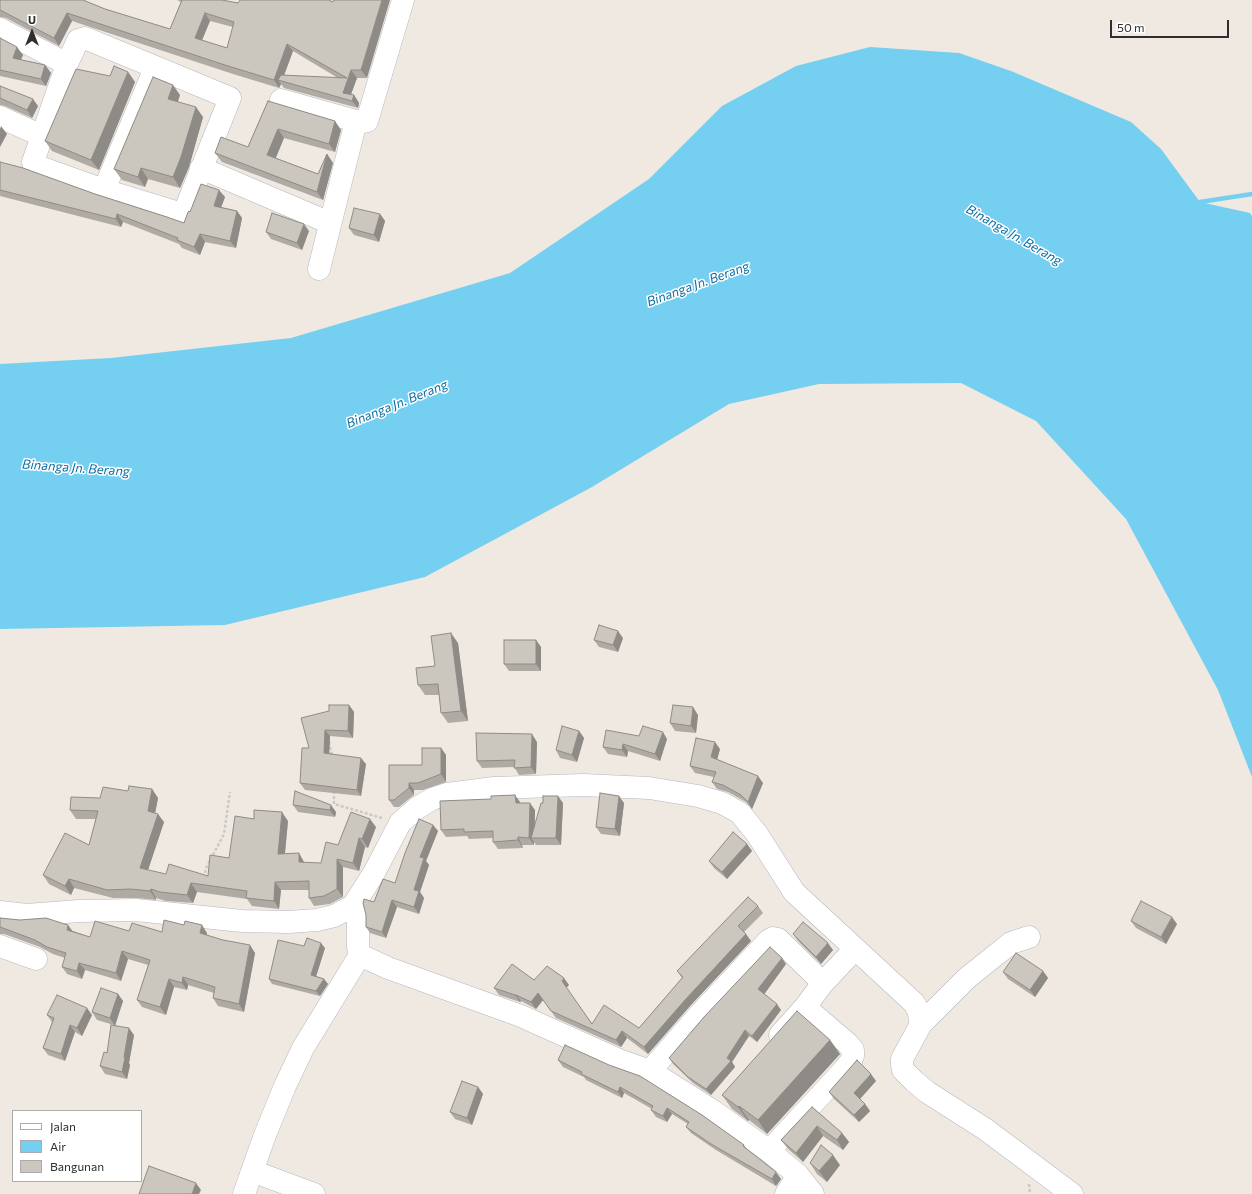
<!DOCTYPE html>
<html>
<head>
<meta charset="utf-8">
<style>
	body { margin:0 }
	#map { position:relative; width:1252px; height:1194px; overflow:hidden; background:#efe9e1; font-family:Commissioner,sans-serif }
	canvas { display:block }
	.legend { position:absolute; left:12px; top:1110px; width:130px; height:72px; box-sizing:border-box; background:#fff; border:1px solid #ababab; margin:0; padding:5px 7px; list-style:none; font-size:12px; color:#2e2e2e }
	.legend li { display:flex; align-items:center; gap:8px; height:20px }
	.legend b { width:20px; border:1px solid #ababab }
	.north { position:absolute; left:12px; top:12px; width:40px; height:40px; -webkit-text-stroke:3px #fff; paint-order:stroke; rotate:0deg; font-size:11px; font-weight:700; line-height:16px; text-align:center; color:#2e2e2e }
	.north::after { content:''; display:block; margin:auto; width:14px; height:18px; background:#2e2e2e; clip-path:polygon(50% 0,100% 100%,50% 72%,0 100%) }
	.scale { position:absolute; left:1110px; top:20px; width:119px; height:18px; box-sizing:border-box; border:2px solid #2e2e2e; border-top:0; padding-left:5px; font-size:12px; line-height:14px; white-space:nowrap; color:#2e2e2e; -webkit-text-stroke:3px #fff; paint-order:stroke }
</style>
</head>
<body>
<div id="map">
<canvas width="1252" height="1194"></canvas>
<ul class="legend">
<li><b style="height:5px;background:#fff"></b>Jalan</li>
<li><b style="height:11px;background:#75cff0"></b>Air</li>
<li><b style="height:11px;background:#cbc7bf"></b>Bangunan</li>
</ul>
<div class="north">U</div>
<div class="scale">50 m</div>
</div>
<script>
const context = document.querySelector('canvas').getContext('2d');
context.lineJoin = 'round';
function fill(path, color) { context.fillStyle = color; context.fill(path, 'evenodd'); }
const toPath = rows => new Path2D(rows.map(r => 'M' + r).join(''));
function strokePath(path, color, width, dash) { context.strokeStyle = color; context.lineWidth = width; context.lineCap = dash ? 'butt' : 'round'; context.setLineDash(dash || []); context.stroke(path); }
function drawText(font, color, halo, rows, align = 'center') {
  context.font = font + ' Commissioner,sans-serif'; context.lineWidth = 3; context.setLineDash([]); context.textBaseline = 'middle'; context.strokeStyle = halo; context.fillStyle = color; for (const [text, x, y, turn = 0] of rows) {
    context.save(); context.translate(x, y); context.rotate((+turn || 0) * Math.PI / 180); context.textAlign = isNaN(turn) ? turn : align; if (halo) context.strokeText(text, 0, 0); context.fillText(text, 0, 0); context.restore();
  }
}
fill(toPath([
	[870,47,959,53,1011,71,1131,122,1161,149,1200,202,1250,213,1252,216,1252,777,1218,690,1126,519,1036,421,961,383,819,384,729,404,592,487,425,577,225,625,0,629,0,364,111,358,291,338,510,273,649,179,722,106,796,66]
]), '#75cff0');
strokePath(toPath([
	[1200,202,1252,194]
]), '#75cff0', 4.5);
const minor = toPath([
	[0,29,67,64,78,40,85,38,230,98,185,210,182,214,104,190,34,165,33,162,67,64],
	[281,100,356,121,363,122,367,121,403,0],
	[0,117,42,136],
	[201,168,330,223],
	[104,190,155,68],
	[319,269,356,121],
	[353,906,358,922,358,947,360,955,388,968,521,1016,619,1060,650,1071,713,1111,769,1151,798,1175,813,1194],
	[0,912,27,915,79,911,136,910,242,921,289,922,317,920,334,916,353,906,374,873,400,823,417,808,432,799,447,794,494,788,583,785,649,788,698,796,722,803,740,813,757,834,794,892,914,1003,918,1010,921,1024,902,1059,902,1064,903,1070,914,1081,927,1092,985,1129,1072,1194],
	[0,946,36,959],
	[921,1024,967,978,997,954,1011,943,1029,937],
	[780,1035,805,1007,823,983,855,949],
	[650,1071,699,1015,769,940,773,938,778,939,823,983],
	[769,1151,843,1071,851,1061,853,1056,853,1050,847,1043,805,1007],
	[252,1171,314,1194],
	[244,1194,265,1135,285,1086,303,1048,360,955],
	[786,1194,798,1175]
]);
strokePath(minor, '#b4b7c1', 23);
strokePath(toPath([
	[329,742,332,756],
	[334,791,334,804,382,818],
	[204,878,206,868,224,834,230,792],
	[1029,1184,1030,1194]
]), '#c9c9c9', 2.5, [3, 2]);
strokePath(minor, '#fff', 22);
fill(toPath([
	[0,0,105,9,170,29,181,2,177,0,222,0,238,3,329,0,367,78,357,78,351,94,354,95,359,103,358,108,284,88,281,84,279,88,233,74,72,21,59,46,6,18,0,17],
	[210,21,233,27,227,48,202,40],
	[293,51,338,78,284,75],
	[0,38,23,55,21,60,45,65,51,73,46,86,0,76],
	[128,72,135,82,99,170,52,151,45,141,110,76],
	[0,86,38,106,32,118,5,106,0,105],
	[180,95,178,102,203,117,189,167,180,188,148,179,145,187,122,180,114,169],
	[268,101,341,130,335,152,284,138,276,158,318,174,327,154,333,163,323,200,222,162,215,153,248,147],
	[0,162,95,194,184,223,190,212,225,197,221,207,237,211,242,218,236,248,205,242,200,255,182,248,179,244,123,222,121,227,0,196],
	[380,214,385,221,379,242,354,235,349,228],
	[309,231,302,250,271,239,266,232],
	[623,638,618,652,599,647,594,640],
	[536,640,541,647,541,671,509,671,504,664],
	[458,643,468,721,448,723,441,713,439,695,425,695,418,685,435,666],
	[349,705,354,712,353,738,330,736,329,753,366,764,361,796,305,790,300,783,309,748,329,711],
	[698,715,696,733,675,731,670,723],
	[579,731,584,738,577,762,560,758,556,750],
	[639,736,667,739,660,761,628,751,627,757,608,754,603,747],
	[537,742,536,774,519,775,514,767,482,768,477,761],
	[441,748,446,755,446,782,423,790,414,790,414,795,399,807,394,807,389,800,422,765],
	[720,749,717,759,763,783,752,809,746,802,728,792,717,789,712,782,714,777,695,773,690,766],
	[152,789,158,798,155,813,164,822,148,870,166,874,208,876,229,858,254,819,288,821,285,854,299,853,304,863,321,863,338,845,376,827,368,848,365,847,359,871,343,867,343,897,330,904,314,906,309,898,309,890,281,890,279,909,252,906,247,899,197,892,193,903,166,901,156,898,156,900,136,898,113,898,74,888,71,895,49,884,43,875,89,845,96,819,76,819,70,810,100,798,128,791],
	[295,791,336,812,335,817,298,812,293,805],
	[520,802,520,803,535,810,535,825,563,803,561,845,536,845,534,842,534,845,522,845,523,848,498,849,493,842,493,838,469,839,467,836,446,837,441,830],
	[624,803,620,836,601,834,596,827],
	[433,825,438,831,426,861,429,865,420,892,424,898,419,914,397,907,386,938,370,933,366,927,366,915,374,902,395,883],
	[747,844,752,851,727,879,714,868,709,861],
	[758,906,763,913,744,932,751,941,690,1006,648,1054,627,1038,621,1047,556,1018,543,1000,536,1009,521,1001,520,1002,499,995,494,988,534,980,569,985,566,988,592,1024,639,1028,682,978,677,971],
	[0,918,73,931,90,937,129,931,207,933,207,935,255,953,244,1012,218,1006,213,998,214,993,188,985,187,990,174,987,166,1015,142,1007,137,1000,148,965,128,959,121,981,85,970,82,979,67,974,62,967,65,958,53,954,40,947,4,934,0,934],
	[1131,921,1177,924,1166,944,1136,928],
	[793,934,833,950,821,964,798,941],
	[304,946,325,948,316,976,324,979,328,984,320,996,272,984,269,979],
	[786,964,764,994,781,1010,757,1042,749,1036,732,1062,735,1067,711,1095,693,1083,673,1064,669,1058],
	[1043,971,1048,978,1035,997,1008,979,1003,972],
	[118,994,123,1001,115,1025,134,1035,129,1063,130,1065,127,1079,105,1074,100,1066,107,1053,114,1025,97,1020,92,1012],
	[47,1015,92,1015,82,1036,75,1032,65,1061,48,1055,43,1048,52,1022],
	[830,1040,840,1054,767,1134,749,1120,748,1121,732,1109,722,1095],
	[565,1045,744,1145,747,1149,781,1179,776,1186,716,1150,691,1133,686,1127,688,1124,672,1114,667,1122,656,1117,651,1110,652,1109,624,1093,622,1098,586,1080,584,1077,563,1067,558,1060],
	[876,1081,860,1099,865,1104,870,1111,859,1122,834,1099,829,1092],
	[478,1087,483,1094,472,1125,455,1119,450,1112],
	[812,1107,842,1133,849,1142,843,1150,823,1136,803,1162,788,1149,781,1140],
	[810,1163,840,1165,827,1182,817,1174]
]), '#afaba4');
fill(toPath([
	[382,0,390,0,367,78,361,70],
	[67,13,72,21,59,46,54,38],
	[205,13,210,21,200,45,195,38],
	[287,44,293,51,282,81,278,80,281,84,279,88,274,80],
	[17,47,23,55,18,66,13,58],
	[45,65,51,73,46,86,41,79],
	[351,70,357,78,349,100,343,93],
	[128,72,135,82,99,170,91,160],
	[173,85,180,95,175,109,168,99],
	[354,95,359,103,358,108,352,101],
	[33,99,38,106,32,118,27,110],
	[196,107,203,117,189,167,180,188,173,177],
	[335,121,341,130,335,152,329,144],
	[1,126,7,134,0,147,0,129],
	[278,129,284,138,273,164,267,155],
	[327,154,333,163,323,200,317,192],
	[141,168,148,179,145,187,138,177],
	[219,190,225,197,219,213,214,206],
	[237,211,242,218,236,248,230,241],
	[117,214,123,222,121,227,116,219],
	[380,214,385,221,379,242,374,235],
	[304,224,309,231,302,250,297,243],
	[200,234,205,242,200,255,194,247],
	[618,631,623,638,618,652,613,645],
	[451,633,458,643,468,721,461,711],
	[536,640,541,647,541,671,536,664],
	[349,705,354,712,353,738,348,731],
	[693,707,698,715,696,733,691,726],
	[325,730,330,736,329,759,324,753],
	[579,731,584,738,577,762,572,755],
	[663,732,667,739,660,761,655,754],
	[532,734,537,742,536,774,531,767],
	[715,742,720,749,716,764,711,757],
	[623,744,628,751,627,757,622,750],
	[441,748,446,755,446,782,441,774],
	[361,758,366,764,361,796,357,790],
	[758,776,763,783,752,809,748,802],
	[409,783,414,790,414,795,409,788],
	[152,789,158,798,154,819,148,811],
	[515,795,520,802,521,810,516,803],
	[558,796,563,803,561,845,556,838],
	[619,796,624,803,620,836,615,829],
	[530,803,535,810,534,838,531,838,534,842,534,845,529,838],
	[331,805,336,812,335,817,330,810],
	[282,812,288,821,284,862,278,854],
	[158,814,164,822,146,876,140,868],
	[370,819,376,827,368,848,362,839],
	[433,825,438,831,426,861,429,865,420,892,424,898,419,914,414,907,414,890,420,857],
	[518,837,522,845,523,848,518,840],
	[359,838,365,847,359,871,353,863],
	[747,844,752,851,727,879,722,872],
	[299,853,304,862,305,871,299,862],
	[337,859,343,867,343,897,337,889],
	[69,879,74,888,71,895,65,886],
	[275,882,281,890,279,909,274,901],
	[191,883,197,892,193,903,187,895],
	[151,889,156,898,156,900,150,891],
	[392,900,397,907,386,938,382,932],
	[1172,917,1177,924,1166,944,1161,937],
	[68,925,74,933,67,930],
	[202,925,207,933,205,941,200,933],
	[746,934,751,941,690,1006,648,1054,644,1047,685,1000],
	[321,943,325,948,315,980,311,975],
	[828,943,833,950,821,964,816,957],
	[250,945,255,953,244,1012,239,1004],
	[122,951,128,959,121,981,116,973],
	[782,958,786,964,763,996,758,989],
	[79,963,85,970,82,979,77,971],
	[1043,971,1048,978,1035,997,1030,990],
	[183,977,188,985,187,990,182,983],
	[564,978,569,985,566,988,562,981],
	[169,979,174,987,166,1015,160,1007],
	[324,979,328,984,320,996,316,991],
	[538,993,543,1000,536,1009,531,1002],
	[118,994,123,1001,115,1026,110,1018],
	[515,995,516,995,521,1001,520,1002],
	[777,1004,781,1010,757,1042,752,1036],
	[87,1008,92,1015,82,1036,77,1028],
	[70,1025,75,1032,65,1061,61,1054],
	[129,1028,134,1035,129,1063,130,1065,127,1079,122,1072],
	[745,1030,749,1036,732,1062,735,1067,711,1095,706,1089],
	[622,1031,627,1038,621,1047,616,1040],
	[830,1040,840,1054,767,1134,758,1120],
	[871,1074,876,1081,859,1100,854,1093],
	[478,1087,483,1094,472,1125,467,1118],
	[620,1087,624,1093,622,1098,618,1092],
	[865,1104,870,1111,859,1122,854,1115],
	[739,1106,749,1120,748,1121,738,1107],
	[667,1108,672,1114,667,1122,663,1116],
	[817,1126,823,1136,803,1162,796,1153],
	[842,1133,849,1142,843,1150,837,1140],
	[833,1155,840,1165,827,1182,819,1171],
	[776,1172,781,1179,776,1186,772,1179],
	[196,1183,201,1190,199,1194,192,1194]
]), '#8e8b86');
const building = toPath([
	[0,0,83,0,105,9,170,29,182,0,222,0,238,3,240,0,329,0,333,2,334,0,382,0,361,70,351,70,343,93,354,95,352,101,278,80,281,75,347,78,287,44,274,80,228,66,67,13,54,38,0,10,0,0],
	[205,13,234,22,227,48,195,38,205,13],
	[0,38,17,47,13,58,45,65,41,79,0,70,0,38],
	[114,66,128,72,91,160,45,141,76,69,110,76,114,66],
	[153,77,173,85,168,99,196,107,181,157,173,177,141,168,138,177,114,169,153,77],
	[0,86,33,99,27,110,0,98,0,86],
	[268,101,335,121,329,144,278,129,267,155,318,174,327,154,317,192,215,153,221,137,248,147,268,101],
	[0,162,23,168,95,194,167,217,184,223,188,212,189,211,190,212,201,184,219,190,214,206,237,211,230,241,200,234,194,247,177,240,178,238,117,214,116,219,0,190,0,162],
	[354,208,380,214,374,235,349,228,354,208],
	[272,213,304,224,297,243,266,232,272,213],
	[599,625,618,631,613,645,594,640,599,625],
	[451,633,461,711,441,713,438,684,418,685,416,668,435,666,431,636,451,633],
	[504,640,536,640,536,664,504,664,504,640],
	[329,705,349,705,348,731,325,730,324,753,361,758,357,790,300,783,302,748,309,748,301,718,329,711,329,705],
	[673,705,693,707,691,726,670,723,673,705],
	[562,726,579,731,572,755,556,750,562,726],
	[643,726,663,732,655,754,623,744,622,750,603,747,606,730,639,736,643,726],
	[476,733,532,734,531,767,514,768,515,760,477,761,476,733],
	[696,738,715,742,711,757,758,776,748,802,741,795,723,785,712,782,716,772,690,766,696,738],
	[422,748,441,748,441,774,418,783,409,783,409,788,394,800,389,800,389,765,422,765,422,748],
	[129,786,152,789,148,811,158,814,140,868,166,874,169,864,208,876,210,855,229,858,235,816,254,819,254,810,282,812,278,854,299,853,299,862,321,863,326,842,338,845,351,812,370,819,362,839,359,838,353,863,337,859,337,889,324,896,309,898,309,881,275,882,274,901,246,898,247,891,191,883,187,895,160,892,151,889,150,891,130,889,107,890,69,879,65,886,43,875,65,833,89,845,98,811,70,810,71,797,100,798,103,787,128,791,129,786],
	[295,791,331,805,330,810,293,805,295,791],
	[600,793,619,796,615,829,596,827,600,793],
	[515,795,516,803,530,803,529,838,518,837,518,840,493,842,493,831,464,832,464,829,441,830,440,801,491,799,491,796,515,795],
	[543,796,558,796,556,838,531,838,541,803,543,803,543,796],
	[419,819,433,825,420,857,424,858,414,890,419,891,414,907,392,900,382,932,366,927,366,915,363,903,364,899,374,902,383,879,395,883,405,853,419,819],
	[733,832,747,844,722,872,709,861,733,832],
	[748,897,758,906,738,926,746,934,685,1000,644,1047,622,1031,616,1040,551,1011,538,993,531,1002,516,995,515,995,494,988,512,964,534,980,547,966,564,978,562,981,592,1024,604,1005,639,1028,683,977,677,971,748,897],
	[1141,901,1172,917,1161,937,1131,921,1141,901],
	[0,918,20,920,46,918,68,925,67,930,90,937,95,921,129,931,132,923,162,932,164,920,184,925,185,921,202,925,200,933,223,940,250,945,239,1004,213,998,215,987,183,977,182,983,169,979,160,1007,137,1000,150,960,122,951,116,973,79,963,77,971,62,967,66,953,47,947,35,940,0,927,0,918],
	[803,922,828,943,816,957,793,934,803,922],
	[307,938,321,943,311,975,324,979,316,991,269,979,278,940,304,946,307,938],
	[770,947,782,958,758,989,777,1004,752,1036,745,1030,727,1058,731,1061,706,1089,688,1077,669,1058,704,1017,770,947],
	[1016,953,1043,971,1030,990,1003,972,1016,953],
	[101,988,118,994,110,1018,92,1012,101,988],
	[57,995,87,1008,77,1028,70,1025,61,1054,43,1048,54,1018,47,1015,57,995],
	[797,1011,830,1040,758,1120,739,1106,738,1107,722,1095,797,1011],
	[111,1025,129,1028,124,1057,125,1058,122,1072,100,1066,104,1052,107,1053,111,1025],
	[565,1045,609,1065,640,1076,702,1115,744,1145,743,1146,776,1172,772,1179,711,1144,686,1127,689,1122,667,1108,663,1116,651,1110,653,1106,620,1087,618,1092,581,1074,582,1072,558,1060,565,1045],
	[857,1060,871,1074,854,1093,865,1104,854,1115,829,1092,857,1060],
	[462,1081,478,1087,467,1118,450,1112,462,1081],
	[812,1107,842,1133,837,1140,817,1126,796,1153,781,1140,812,1107],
	[821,1145,833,1155,819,1171,810,1163,821,1145],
	[149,1166,196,1183,192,1194,139,1194,149,1166]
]);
fill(building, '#cbc7bf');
strokePath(building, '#8e8b86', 1);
drawText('italic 13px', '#0d6fa3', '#fff', [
	["Binanga Jn. Berang",1014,235,30],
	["Binanga Jn. Berang",698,284,-20],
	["Binanga Jn. Berang",397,404,-22],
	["Binanga Jn. Berang",76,468,4]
]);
</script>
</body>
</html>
